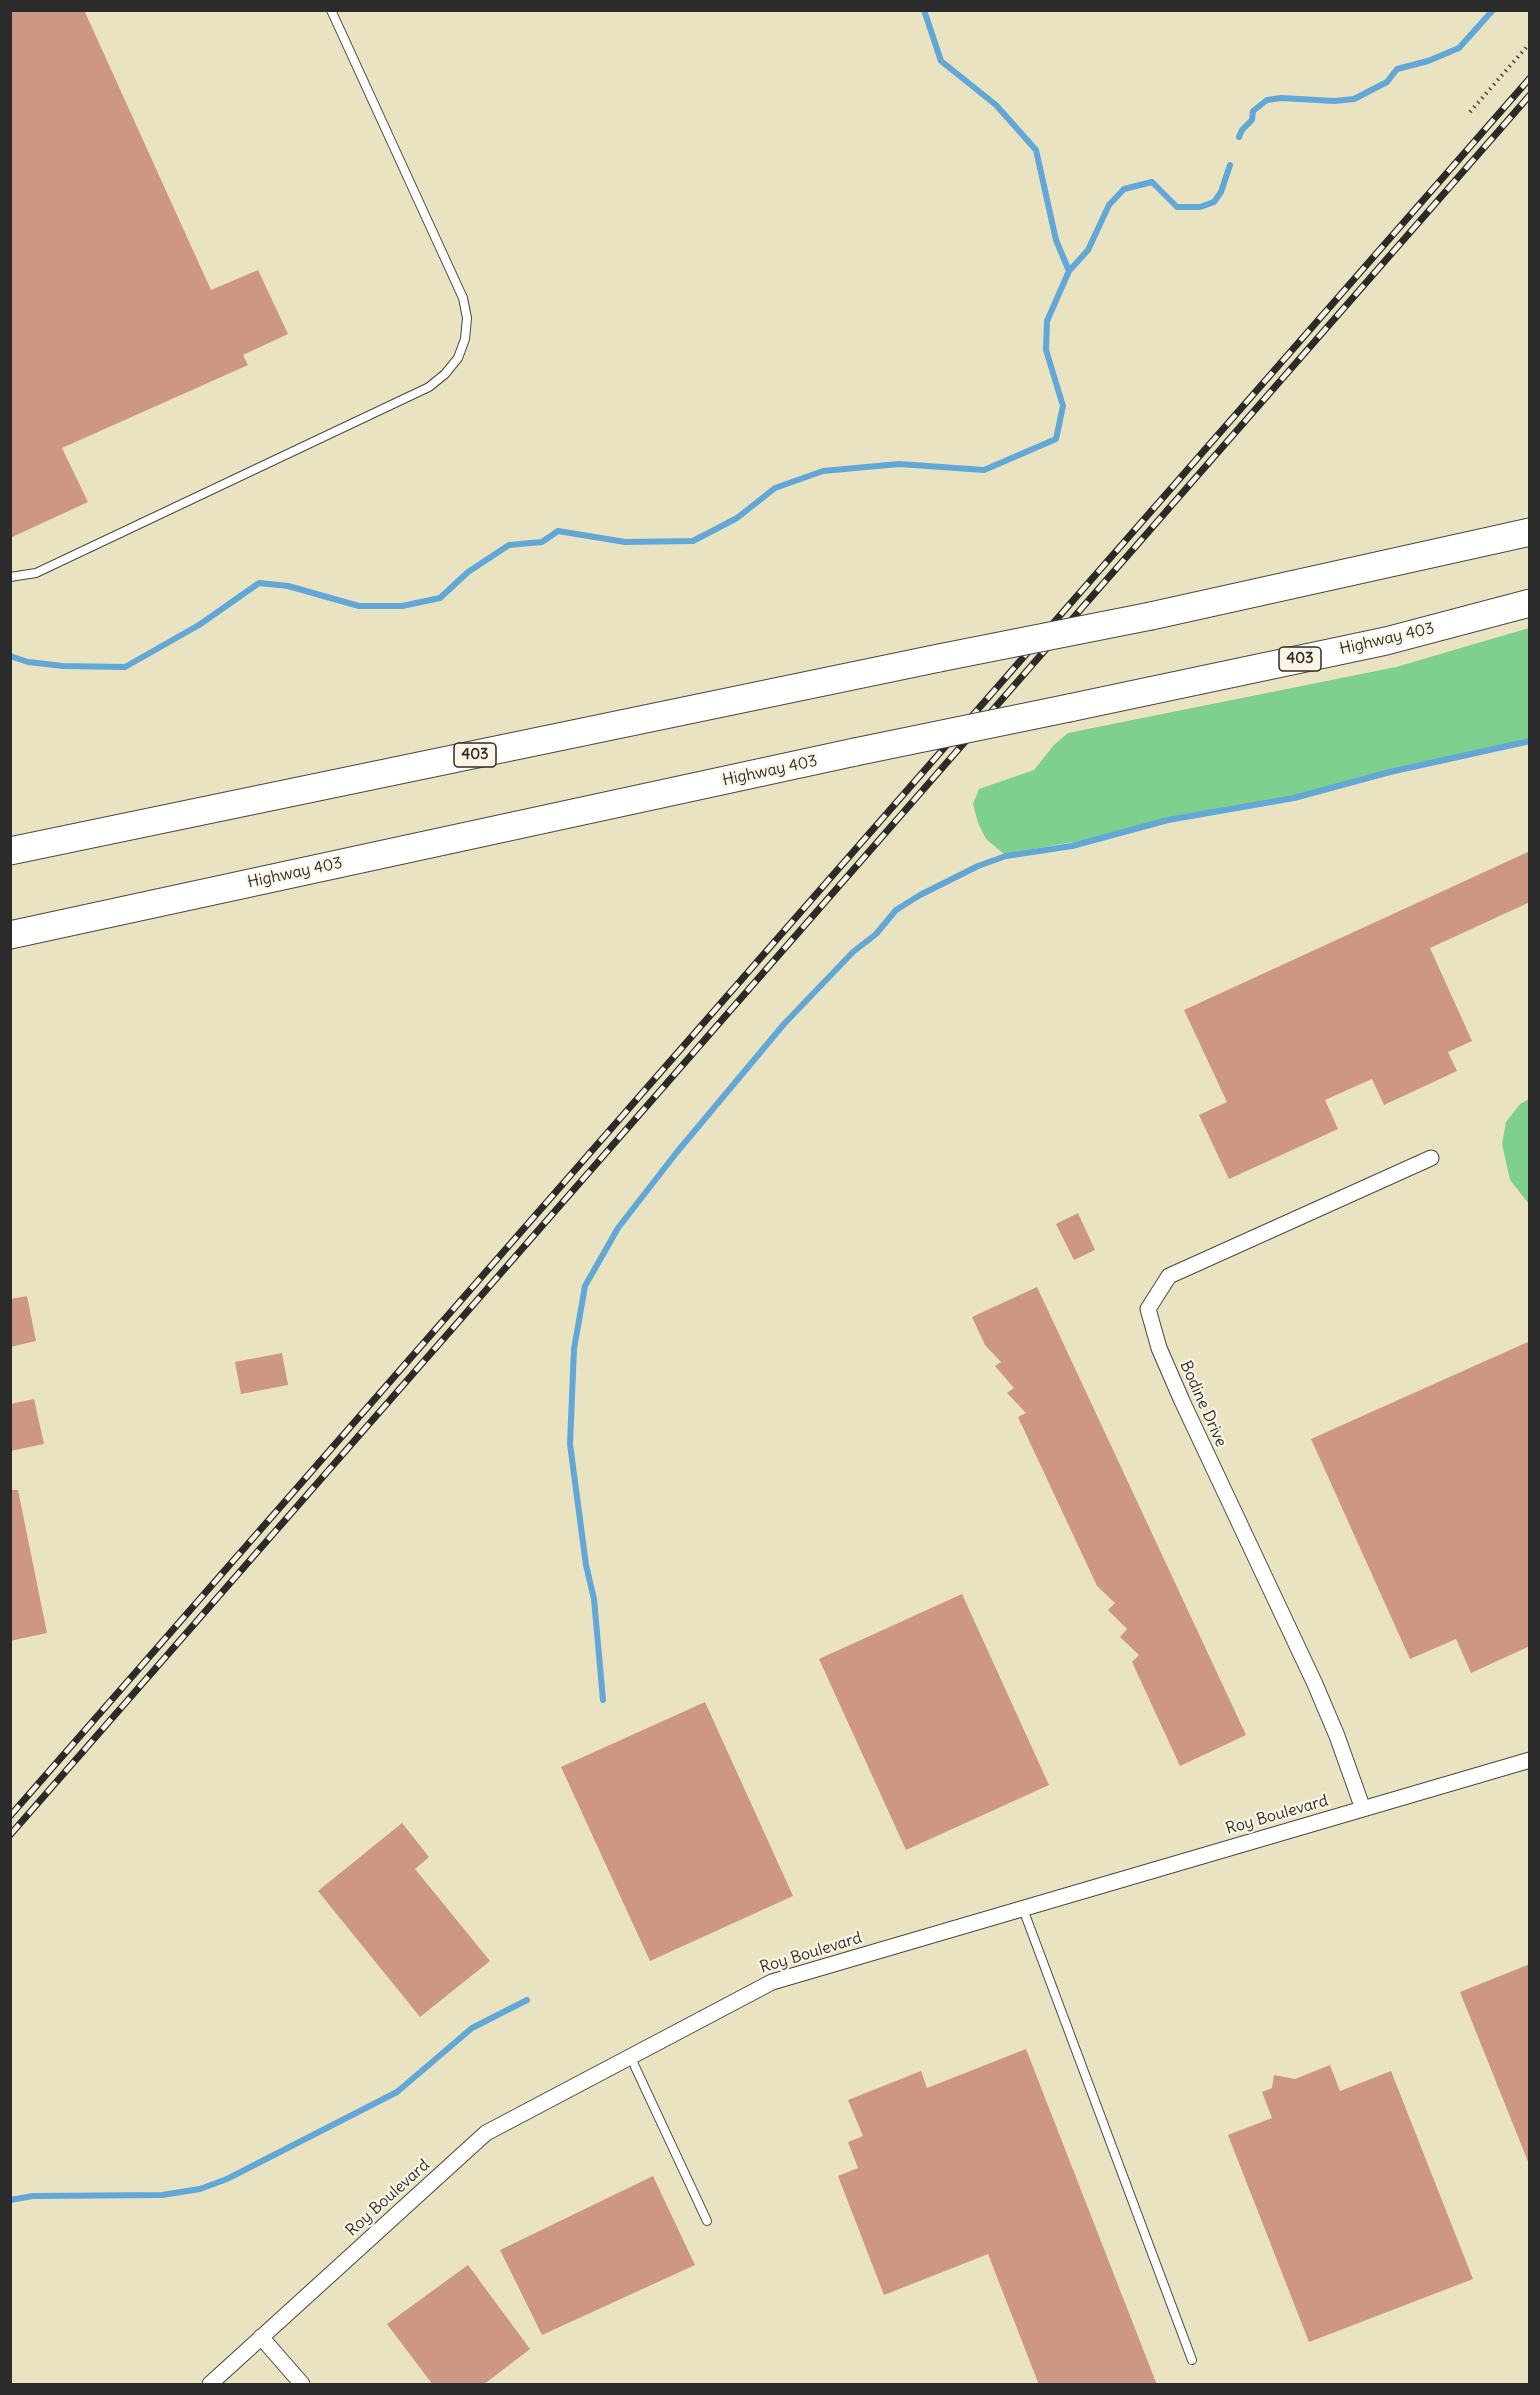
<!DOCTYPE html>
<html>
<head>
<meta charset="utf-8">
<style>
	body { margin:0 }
	#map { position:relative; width:1540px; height:2395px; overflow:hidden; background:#eae3c1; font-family:Delius,sans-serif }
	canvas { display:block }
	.frame { position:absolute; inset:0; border:12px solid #2b2b2b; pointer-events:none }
</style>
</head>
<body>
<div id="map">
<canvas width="1540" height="2395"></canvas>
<div class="frame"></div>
</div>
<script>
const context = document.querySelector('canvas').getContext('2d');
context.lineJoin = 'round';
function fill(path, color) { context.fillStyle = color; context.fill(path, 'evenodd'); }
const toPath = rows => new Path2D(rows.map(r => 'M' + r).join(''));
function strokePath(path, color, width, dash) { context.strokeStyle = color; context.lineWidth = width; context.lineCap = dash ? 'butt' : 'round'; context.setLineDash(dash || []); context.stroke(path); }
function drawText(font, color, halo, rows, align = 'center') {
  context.font = font + ' Delius,sans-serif'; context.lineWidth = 4.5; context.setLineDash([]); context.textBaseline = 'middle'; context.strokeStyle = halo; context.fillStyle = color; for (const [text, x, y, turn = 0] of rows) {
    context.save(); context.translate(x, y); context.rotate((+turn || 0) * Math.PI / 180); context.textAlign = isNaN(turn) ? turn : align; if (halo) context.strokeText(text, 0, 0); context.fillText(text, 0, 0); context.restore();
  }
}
fill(toPath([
	[1529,628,1529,740,1390,770,1358,781,1281,798,1169,818,1091,839,1004,854,986,839,978,823,973,804,979,789,1034,770,1054,745,1068,733,1396,667],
	[1529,1099,1529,1204,1510,1180,1502,1144,1506,1122,1520,1104]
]), '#7fcf8f');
strokePath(toPath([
	[924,10,941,61,996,105,1036,150,1056,240,1069,271],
	[1239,137,1242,130,1252,120,1253,111,1267,100,1281,98,1334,101,1354,99,1387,82,1397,69,1428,61,1459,48,1493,10],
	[10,656,28,662,63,666,125,667,199,625,259,583,288,586,359,606,402,606,440,598,468,572,509,545,542,542,558,531,625,542,693,541,737,518,775,488,823,471,899,464,984,470,1056,439,1063,406,1046,350,1047,321,1069,271,1088,250,1109,205,1124,189,1152,182,1177,207,1200,207,1214,202,1221,192,1230,165],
	[603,1700,594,1599,586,1565,570,1444,574,1349,585,1286,618,1228,677,1152,784,1024,853,952,876,934,896,910,920,895,978,866,1006,856,1072,846,1168,820,1294,798,1390,772,1530,741],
	[10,2200,33,2196,162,2195,200,2189,227,2179,397,2092,472,2028,527,2000]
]), '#61a7d7', 6);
fill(toPath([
	[10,10,84,10,211,290,258,270,288,334,243,355,248,365,62,448,88,502,10,538],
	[1530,851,1530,902,1430,948,1472,1041,1448,1052,1457,1071,1384,1105,1372,1079,1325,1100,1338,1129,1229,1179,1199,1115,1227,1102,1184,1010],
	[1078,1213,1095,1250,1074,1260,1056,1224],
	[1037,1287,1246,1735,1180,1766,1132,1662,1139,1655,1120,1637,1127,1629,1108,1610,1115,1603,1097,1586,1018,1417,1026,1413,1007,1393,1014,1388,995,1366,1001,1362,985,1345,972,1317],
	[27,1296,36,1341,10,1347,10,1299],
	[1530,1341,1530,1646,1471,1673,1456,1639,1410,1659,1311,1439],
	[282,1353,288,1385,241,1394,235,1362],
	[34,1399,44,1444,10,1451,10,1404],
	[10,1490,18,1490,47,1633,10,1641],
	[962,1594,1049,1785,906,1850,819,1659],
	[705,1702,793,1896,650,1961,561,1767],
	[402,1823,429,1857,415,1869,490,1961,420,2017,318,1891],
	[1530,1964,1530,2164,1529,2164,1460,1992],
	[1026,2049,1157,2385,1039,2385,988,2254,884,2295,838,2176,858,2168,848,2142,863,2136,848,2100,921,2071,927,2088],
	[1330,2065,1340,2091,1391,2071,1473,2279,1309,2342,1228,2135,1272,2118,1262,2092,1272,2088,1274,2075,1295,2079],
	[653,2176,695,2265,542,2335,500,2250],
	[468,2265,530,2349,483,2385,433,2385,387,2324]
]), '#cd9784');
const lane = toPath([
	[10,577,36,573,429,387,445,374,458,358,465,339,467,318,463,298,331,10],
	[1023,1909,1192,2360],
	[630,2056,707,2221]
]);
const street = toPath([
	[1363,1809,1337,1736,1315,1684,1182,1401,1159,1348,1148,1309,1169,1276,1431,1158],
	[261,2337,302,2384],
	[210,2384,486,2133,772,1982,1530,1760]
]);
const highway = toPath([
	[1151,616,1530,532],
	[1069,708,1386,641,1530,603],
	[10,851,939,658],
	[10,935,855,752]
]);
strokePath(lane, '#484742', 10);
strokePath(street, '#484742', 17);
strokePath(highway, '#484742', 29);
strokePath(toPath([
	[1470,112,1530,43]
]), '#484742', 4, [1.5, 4.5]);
strokePath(lane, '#fff', 8);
strokePath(street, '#fff', 15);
strokePath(highway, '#fff', 27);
const rail = toPath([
	[10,1816,1530,78],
	[10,1835,1530,95]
]);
strokePath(rail, '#2b2b2b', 7);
strokePath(rail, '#fcf5e5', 4.5, [14]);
const highwayBridge = toPath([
	[939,658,1151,616],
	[855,752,1069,708]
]);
strokePath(highwayBridge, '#484742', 29, []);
strokePath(highwayBridge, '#fff', 27);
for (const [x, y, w] of [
	[1300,659,42],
	[475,755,42]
]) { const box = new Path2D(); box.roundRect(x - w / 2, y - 12, w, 24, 4.5); context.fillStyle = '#fcf5e5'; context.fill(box); strokePath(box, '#2b2b2b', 1.5); }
drawText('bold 15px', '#2b2b2b', null, [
	["403",1300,659],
	["403",475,755]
]);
drawText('16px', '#2b2b2b', '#fcf5e5', [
	["Highway 403",1387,639,-13],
	["Highway 403",770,771,-12],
	["Highway 403",295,873,-12],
	["Bodine Drive",1203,1404,66],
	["Roy Boulevard",1277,1815,-16],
	["Roy Boulevard",811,1953,-17],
	["Roy Boulevard",388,2198,-42]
]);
</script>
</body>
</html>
